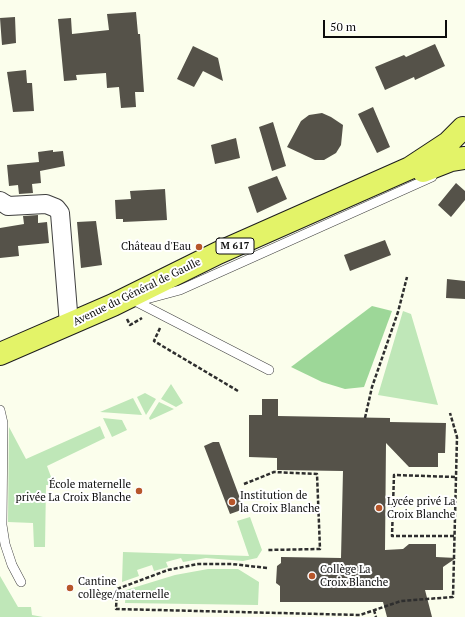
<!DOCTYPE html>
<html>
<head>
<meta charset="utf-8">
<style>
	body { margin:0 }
	#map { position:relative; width:465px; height:617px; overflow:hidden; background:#fbfeec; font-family:"PT Serif",serif }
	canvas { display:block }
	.scale { position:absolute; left:323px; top:20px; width:124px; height:18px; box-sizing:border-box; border:2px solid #0c0c0c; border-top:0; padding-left:5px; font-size:12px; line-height:14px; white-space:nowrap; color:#0c0c0c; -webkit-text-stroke:3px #fff; paint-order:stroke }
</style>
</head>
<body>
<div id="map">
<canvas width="465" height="617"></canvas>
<div class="scale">50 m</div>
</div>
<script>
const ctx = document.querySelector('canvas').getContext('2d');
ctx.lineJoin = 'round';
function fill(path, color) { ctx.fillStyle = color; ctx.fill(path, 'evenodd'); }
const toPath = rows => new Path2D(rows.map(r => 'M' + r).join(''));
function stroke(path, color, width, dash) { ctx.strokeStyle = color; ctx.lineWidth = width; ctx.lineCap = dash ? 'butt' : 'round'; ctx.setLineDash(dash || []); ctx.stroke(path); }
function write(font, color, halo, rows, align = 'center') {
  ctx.font = font + ' "PT Serif",serif'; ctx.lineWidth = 4; ctx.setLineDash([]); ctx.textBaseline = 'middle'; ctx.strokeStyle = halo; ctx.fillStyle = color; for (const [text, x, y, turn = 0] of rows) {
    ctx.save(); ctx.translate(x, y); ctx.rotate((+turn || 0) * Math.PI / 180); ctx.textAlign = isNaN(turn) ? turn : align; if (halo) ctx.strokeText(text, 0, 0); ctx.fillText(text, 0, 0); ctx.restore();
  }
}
fill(toPath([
	[403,311,411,314,438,405,378,395],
	[171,384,183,403,176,407,161,399],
	[145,393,156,399,146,415,137,397],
	[133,398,142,415,100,412],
	[159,402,174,409,150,420,149,418],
	[103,418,122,420,127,430,112,437],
	[100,426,105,438,47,466,54,485,46,485,45,547,34,547,33,523,8,522,9,427,26,459],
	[250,517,262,550,257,558,243,561,206,558,183,562,181,558,166,562,168,567,154,571,152,565,137,570,139,576,122,582,123,552,249,556,237,521],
	[208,569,238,569,259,582,258,605,125,603,126,590,175,575],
	[0,576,18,607,31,607,32,615,43,617,0,617]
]), '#bfe7b8');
fill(toPath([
	[372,306,392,311,364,387,345,389,322,382,291,367]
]), '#9dd798');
fill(toPath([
	[136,12,138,34,140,34,144,92,135,92,136,107,121,108,119,87,107,88,106,73,76,75,77,80,64,81,58,19,71,18,72,34,109,30,107,14],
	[15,17,16,43,2,45,0,18],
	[435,44,445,66,415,80,414,77,385,90,375,67,404,55,406,57],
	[193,46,218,58,223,81,203,71,194,87,177,79],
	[26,70,27,83,32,83,34,111,13,112,7,72],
	[373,107,390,147,377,153,358,114],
	[322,113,331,117,343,125,341,145,336,153,324,160,315,160,287,147,301,121,309,115],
	[273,122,286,166,272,171,259,127],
	[236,138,240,158,215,164,211,145],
	[53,150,53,152,63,151,65,166,40,171,41,183,32,184,33,193,19,194,18,185,9,186,7,165,39,162,38,152],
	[277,176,287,199,257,213,248,187],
	[456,183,465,191,465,200,451,217,438,205],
	[165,189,167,220,123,222,123,219,116,219,115,200,131,199,130,191],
	[38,215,38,223,47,222,49,243,18,246,19,256,0,258,0,228,24,224,23,216],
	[96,221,102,265,81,268,77,222],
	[385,240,391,255,350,271,344,255],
	[447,279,465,281,465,299,446,298],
	[262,399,278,399,278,416,390,418,390,422,446,423,445,453,438,453,438,467,409,467,386,443,385,550,403,549,409,544,436,544,436,557,456,558,443,567,443,590,425,590,432,617,387,617,383,602,280,602,280,586,276,583,277,566,281,563,281,557,341,558,343,471,277,470,277,458,249,457,249,415,262,415],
	[213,442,219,442,244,509,230,514,204,446]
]), '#555249');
const service = toPath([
	[139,301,180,290,432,177],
	[137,302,269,370],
	[0,410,3,423,2,525,5,544,12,565,21,582]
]);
const minor = toPath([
	[0,201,8,206,46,204,56,208,60,213,69,324]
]);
const primary = toPath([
	[423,171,451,160,465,158],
	[0,354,113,305,218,253,410,168,448,143,463,128]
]);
stroke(service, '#3f3f3f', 10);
stroke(minor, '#3f3f3f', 20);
stroke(primary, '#1d1d1d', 24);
stroke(toPath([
	[127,319,130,325,142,318],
	[160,328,154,341,238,391],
	[365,418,372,387,398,312,407,277],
	[244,484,274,472,317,474,320,549,267,550],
	[454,536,392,536,394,475,456,477],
	[267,568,232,564,198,564,168,570,117,589,116,609,360,615,401,601,453,597,457,437,450,413],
	[110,597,117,597],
	[374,610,376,617]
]), '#2e2e2e', 2.5, [4, 2]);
stroke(service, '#fff', 9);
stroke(minor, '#fff', 18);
stroke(primary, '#e3f368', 22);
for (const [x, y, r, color] of [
	[199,247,4,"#b7562a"],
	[139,491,4,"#b7562a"],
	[232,502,4,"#b7562a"],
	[379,508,4,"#b7562a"],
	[312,576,4,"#b7562a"],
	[70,588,4,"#b7562a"]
]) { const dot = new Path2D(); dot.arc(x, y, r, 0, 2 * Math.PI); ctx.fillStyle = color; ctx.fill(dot); stroke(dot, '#fff', 1.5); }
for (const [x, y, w] of [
	[235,246,38]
]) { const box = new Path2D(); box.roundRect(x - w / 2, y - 8, w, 16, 3); ctx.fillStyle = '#fff'; ctx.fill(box); stroke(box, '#0c0c0c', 1); }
write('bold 10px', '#0c0c0c', null, [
	["M 617",235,246]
]);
write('11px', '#0c0c0c', '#fff', [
	["Château d'Eau",191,247,"right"],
	["École maternelle",131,485,"right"],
	["privée La Croix Blanche",131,498,"right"],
	["Institution de",240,496],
	["la Croix Blanche",240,509],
	["Lycée privé La",387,502],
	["Croix Blanche",387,515],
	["Collège La",320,570],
	["Croix Blanche",320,583],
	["Cantine",78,582],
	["collège/maternelle",78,595]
], 'left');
write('11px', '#0c0c0c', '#fff', [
	["Avenue du Général de Gaulle",137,292,-26]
]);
</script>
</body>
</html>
